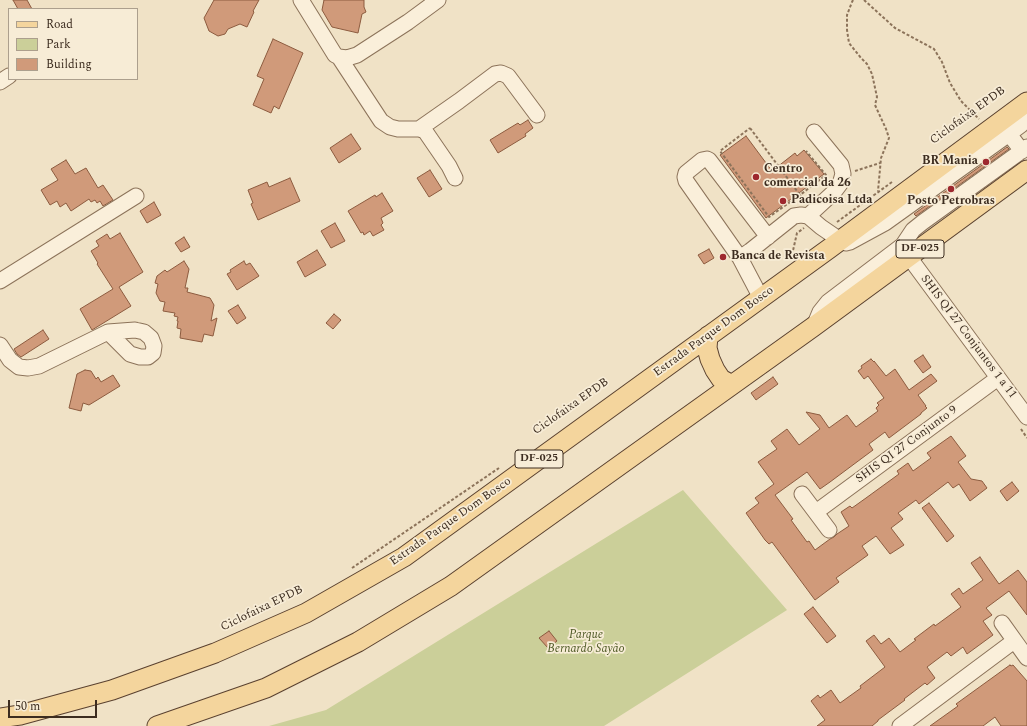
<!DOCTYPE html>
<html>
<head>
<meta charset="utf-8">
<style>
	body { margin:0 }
	#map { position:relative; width:1027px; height:726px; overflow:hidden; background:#f0e2c6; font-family:Spectral,serif }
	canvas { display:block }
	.legend { position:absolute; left:8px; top:8px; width:130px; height:72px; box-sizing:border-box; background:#f7ecd6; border:1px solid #ac9f8d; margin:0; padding:5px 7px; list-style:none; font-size:12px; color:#3c2c1f }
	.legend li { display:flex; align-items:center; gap:8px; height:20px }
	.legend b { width:20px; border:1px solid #ac9f8d }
	.scale { position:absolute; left:8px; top:700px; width:89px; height:18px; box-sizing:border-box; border:2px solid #3c2c1f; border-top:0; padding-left:5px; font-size:12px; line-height:14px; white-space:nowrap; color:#3c2c1f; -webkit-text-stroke:3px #f7ecd6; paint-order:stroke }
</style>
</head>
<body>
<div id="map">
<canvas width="1027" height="726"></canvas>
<ul class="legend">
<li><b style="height:5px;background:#f4d59d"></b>Road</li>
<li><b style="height:11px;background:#cbcf99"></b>Park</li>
<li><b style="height:11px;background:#d09a7a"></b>Building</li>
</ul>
<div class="scale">50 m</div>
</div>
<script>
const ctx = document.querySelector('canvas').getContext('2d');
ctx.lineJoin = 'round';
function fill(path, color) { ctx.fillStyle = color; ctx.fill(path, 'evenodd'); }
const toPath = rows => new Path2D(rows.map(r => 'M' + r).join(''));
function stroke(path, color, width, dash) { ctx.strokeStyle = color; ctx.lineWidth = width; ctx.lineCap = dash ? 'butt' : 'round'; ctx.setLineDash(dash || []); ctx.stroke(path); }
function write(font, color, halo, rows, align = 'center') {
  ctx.font = font + ' Spectral,serif'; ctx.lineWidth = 3.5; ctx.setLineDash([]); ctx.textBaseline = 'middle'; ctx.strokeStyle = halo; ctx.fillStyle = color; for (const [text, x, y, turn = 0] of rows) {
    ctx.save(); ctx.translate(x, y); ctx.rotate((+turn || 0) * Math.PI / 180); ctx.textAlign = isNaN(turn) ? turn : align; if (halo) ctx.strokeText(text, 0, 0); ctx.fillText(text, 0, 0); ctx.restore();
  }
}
fill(toPath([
	[683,490,787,610,604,726,269,726,326,710]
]), '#cbcf99');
const building = toPath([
	[13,0,27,0,32,9,18,9,13,0],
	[214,0,259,0,253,11,254,12,247,27,240,24,228,29,225,34,218,36,209,31,204,18,214,0],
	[324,0,364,0,364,7,366,12,362,14,358,33,332,27,322,10,324,0],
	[273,39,303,53,279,109,274,106,271,113,253,105,264,79,257,76,273,39],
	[528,120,533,128,525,134,526,136,498,153,490,140,518,123,520,125,528,120],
	[351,134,361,149,339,163,330,148,351,134],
	[746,136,772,171,795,153,797,156,804,150,824,174,766,218,720,155,746,136],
	[1007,147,1009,149,916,216,914,214,1007,147],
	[66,160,75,174,86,168,98,188,103,185,113,200,103,206,100,201,97,203,95,200,91,202,89,199,71,211,66,203,60,207,57,201,50,205,41,190,58,180,51,169,66,160],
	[430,170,442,189,429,197,417,178,430,170],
	[290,178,300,201,258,220,251,204,253,203,248,190,267,182,269,187,290,178],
	[382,193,393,211,381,218,383,223,381,225,384,230,373,236,370,231,364,235,363,232,361,233,348,211,375,195,376,197,382,193],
	[154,202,161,215,147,223,140,211,154,202],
	[335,223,345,241,331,248,321,231,335,223],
	[120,233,143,272,119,287,131,306,92,330,80,309,113,289,97,264,98,263,91,251,99,246,96,241,107,234,110,239,120,233],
	[184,237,190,247,181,252,175,243,184,237],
	[709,249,714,258,704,264,698,255,709,249],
	[317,250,326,265,305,277,297,262,317,250],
	[184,261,189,269,185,288,188,288,187,292,210,298,214,305,211,321,217,318,213,336,204,334,202,342,180,338,181,329,177,328,178,321,177,321,178,317,174,316,175,313,163,311,165,302,160,301,156,293,158,284,155,283,157,276,165,270,167,272,184,261],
	[244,261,246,265,250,263,259,276,237,290,227,274,231,272,230,270,244,261],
	[238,305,246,318,237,324,228,311,238,305],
	[334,314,341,320,333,329,326,323,334,314],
	[43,330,49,339,21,357,17,354,14,349,43,330],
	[923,355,931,367,923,373,914,361,923,355],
	[871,359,874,362,874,361,886,376,895,369,909,390,931,374,937,381,918,395,926,406,925,406,927,408,921,413,921,414,889,438,885,432,869,444,873,450,830,482,820,489,807,472,775,495,793,519,791,520,807,542,809,541,815,550,830,539,834,537,837,534,849,526,841,512,850,506,852,508,866,498,899,474,897,471,908,463,913,471,931,458,927,453,951,436,966,456,958,462,971,479,982,481,987,488,970,501,959,484,953,488,948,482,919,504,916,500,898,513,903,519,891,528,904,545,890,554,876,536,862,546,868,555,836,578,839,582,815,600,772,542,769,544,765,540,746,513,759,503,755,498,774,484,758,462,777,449,771,441,787,429,799,445,820,429,806,412,820,415,829,428,847,415,856,427,878,411,876,408,879,405,877,403,884,398,868,376,864,379,858,371,862,368,861,366,871,359],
	[85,370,91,371,96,379,98,377,101,382,113,375,120,386,89,405,83,403,81,411,69,408,77,374,85,370],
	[773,377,778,384,756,400,751,393,773,377],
	[1012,482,1019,491,1007,501,1000,491,1012,482],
	[929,503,954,536,947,542,922,508,929,503],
	[980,557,999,584,1018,570,1027,582,1027,615,1009,591,986,608,992,615,983,621,993,635,967,654,963,647,951,656,947,652,927,667,935,678,927,685,925,683,904,699,905,700,878,720,878,721,872,726,817,726,825,720,811,701,818,695,820,698,831,690,840,703,861,688,860,686,885,667,866,641,874,635,881,644,889,638,900,652,916,640,914,639,934,624,935,626,961,607,951,594,959,588,963,594,983,580,971,563,980,557],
	[813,607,836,636,827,643,804,614,813,607],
	[549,631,557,641,548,648,539,638,549,631],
	[1010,665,1011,666,1013,665,1027,681,1027,726,1001,726,995,717,983,726,930,726,958,706,956,704,1010,665]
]);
fill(building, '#d09a7a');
stroke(building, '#8c5b3f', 1);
const minor = toPath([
	[301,0,335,55,339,57,381,121,390,127,398,129,419,129,425,131,449,166,455,178],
	[339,57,347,58,357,55,408,22,438,0],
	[0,82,9,76],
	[419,129,459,101,495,74,501,73,508,76,537,115],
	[1009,134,1021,125,1027,117],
	[808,216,834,192,840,184,843,174,841,165,814,132],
	[846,243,850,242,885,223,1009,134,1022,151],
	[909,257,1027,417],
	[740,258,750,251,794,216,801,215,808,216,821,227,840,240],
	[0,281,136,196],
	[761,298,740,258,686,181,685,177,686,173,702,160,707,159,709,160,768,237],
	[815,324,820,312,828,302,903,245,913,230,923,222,1027,147],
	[135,330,144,332,151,338,154,346,153,353,148,357,140,357,130,354,108,332,135,330],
	[0,345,10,360,19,367,28,368,39,366,108,332],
	[802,494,829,530],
	[816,512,998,378],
	[1002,623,1027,658],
	[900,726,1014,641]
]);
const major = toPath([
	[708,336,707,348,710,359,715,370,721,379,732,385],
	[0,718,20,715,112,690,215,653,306,613,404,557,830,248,1027,102],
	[157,726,266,688,358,642,451,586,813,327,1027,170]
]);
stroke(minor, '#8c735a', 17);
stroke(major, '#5a412f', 21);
stroke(toPath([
	[853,0,852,2,847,15,847,30,849,43,861,58,867,64,872,74,877,97,875,105,886,129,889,138,881,158,878,191],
	[864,0,895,28,934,49,942,62,950,83,961,101,979,119],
	[750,128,800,195,769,217,720,151,750,128],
	[855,171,880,163],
	[805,201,800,195,826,175,806,151],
	[837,222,892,182],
	[792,255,797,233,804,228],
	[1021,429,1027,438],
	[352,568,499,468]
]), '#8c735a', 2, [3, 2]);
stroke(minor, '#faefda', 15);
stroke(major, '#f4d59d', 19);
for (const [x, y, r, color] of [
	[986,162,4,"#9e282e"],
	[756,177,4,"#9e282e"],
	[951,189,4,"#9e282e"],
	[783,201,4,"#9e282e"],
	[723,257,4,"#9e282e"]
]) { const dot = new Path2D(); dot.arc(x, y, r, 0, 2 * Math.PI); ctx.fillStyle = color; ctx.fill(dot); stroke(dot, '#f7ecd6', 1.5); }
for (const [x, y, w] of [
	[920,249,48],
	[539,459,48]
]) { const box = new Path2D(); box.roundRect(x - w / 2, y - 9, w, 18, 3); ctx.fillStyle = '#f7ecd6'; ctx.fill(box); stroke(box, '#3c2c1f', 1); }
write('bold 11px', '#3c2c1f', null, [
	["DF-025",920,249],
	["DF-025",539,459]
]);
write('12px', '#3c2c1f', '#f7ecd6', [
	["Ciclofaixa EPDB",968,116,-36],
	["Estrada Parque Dom Bosco",714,332,-36],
	["SHIS QI 27 Conjuntos 1 a 11",968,337,53],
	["Ciclofaixa EPDB",571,407,-35],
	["SHIS QI 27 Conjunto 9",907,445,-36],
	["Estrada Parque Dom Bosco",451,522,-35],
	["Ciclofaixa EPDB",262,609,-26]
]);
write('bold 12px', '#3c2c1f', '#f7ecd6', [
	["BR Mania",978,162,"right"],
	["Centro",764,170],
	["comercial da 26",764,184],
	["Padicoisa Ltda",791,201],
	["Posto Petrobras",951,202,"center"],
	["Banca de Revista",731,257]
], 'left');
write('italic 12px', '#4e5925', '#f7ecd6', [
	["Parque",586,636],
	["Bernardo Sayão",586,650]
]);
</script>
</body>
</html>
